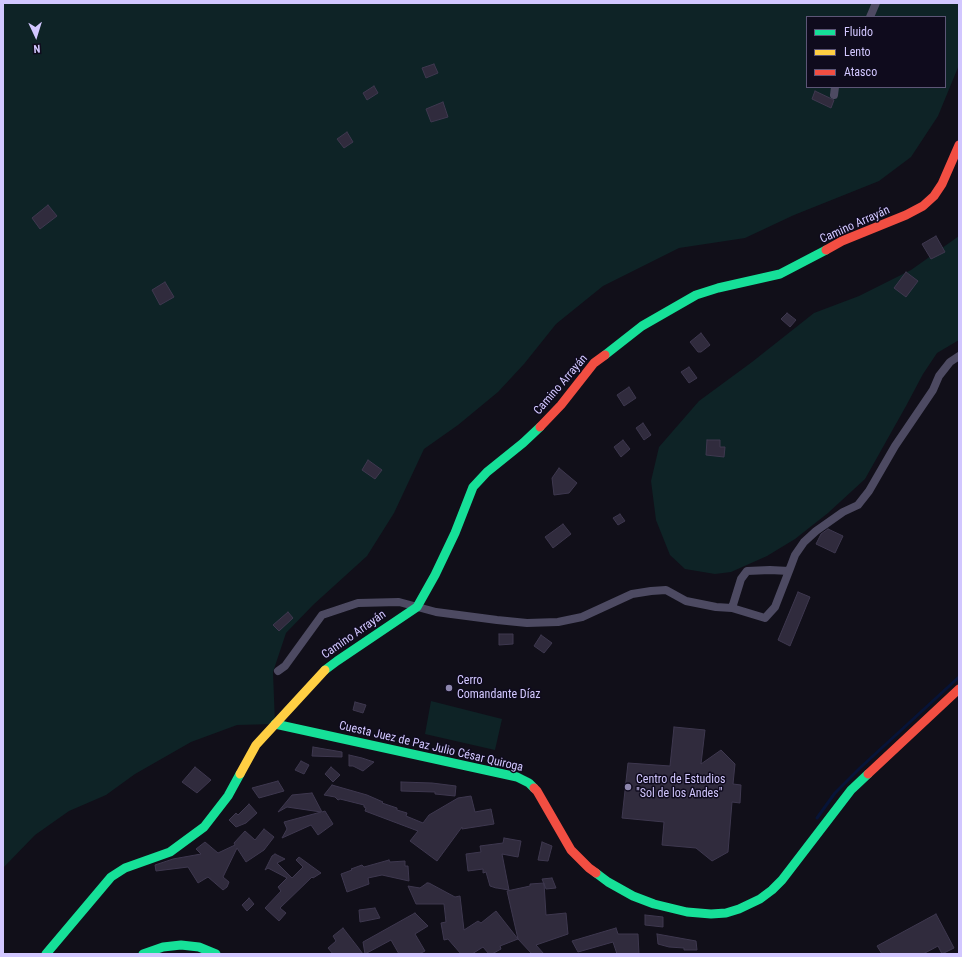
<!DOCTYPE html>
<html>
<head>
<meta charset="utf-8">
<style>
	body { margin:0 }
	#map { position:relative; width:962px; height:957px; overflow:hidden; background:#110f19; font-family:"Roboto Condensed",sans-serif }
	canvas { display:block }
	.frame { position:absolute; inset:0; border:4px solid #d2c7ff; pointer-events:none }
	.legend { position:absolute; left:806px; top:16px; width:140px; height:72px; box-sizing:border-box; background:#0f0b1d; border:1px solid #5d5677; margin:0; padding:5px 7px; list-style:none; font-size:12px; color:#d2c7ff }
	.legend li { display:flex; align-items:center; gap:8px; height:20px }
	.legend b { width:20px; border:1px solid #5d5677 }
	.north { position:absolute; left:16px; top:16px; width:40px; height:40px; -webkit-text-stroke:3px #0f0b1d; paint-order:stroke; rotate:176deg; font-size:11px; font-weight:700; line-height:16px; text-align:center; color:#d2c7ff }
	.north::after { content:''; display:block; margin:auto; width:14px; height:18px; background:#d2c7ff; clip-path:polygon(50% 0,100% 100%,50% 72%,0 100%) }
</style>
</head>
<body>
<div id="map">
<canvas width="962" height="957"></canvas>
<div class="frame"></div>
<ul class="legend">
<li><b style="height:5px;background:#16e098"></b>Fluido</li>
<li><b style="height:5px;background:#ffcf43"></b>Lento</li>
<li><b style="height:5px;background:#f24e42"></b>Atasco</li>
</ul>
<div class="north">N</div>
</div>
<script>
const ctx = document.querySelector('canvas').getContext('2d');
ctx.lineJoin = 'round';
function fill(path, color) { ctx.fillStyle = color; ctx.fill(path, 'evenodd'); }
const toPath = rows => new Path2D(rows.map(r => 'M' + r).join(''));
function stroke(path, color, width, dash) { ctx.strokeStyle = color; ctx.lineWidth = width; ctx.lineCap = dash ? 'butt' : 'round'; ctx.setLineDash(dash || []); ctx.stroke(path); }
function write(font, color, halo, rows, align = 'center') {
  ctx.font = font + ' "Roboto Condensed",sans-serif'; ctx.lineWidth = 3; ctx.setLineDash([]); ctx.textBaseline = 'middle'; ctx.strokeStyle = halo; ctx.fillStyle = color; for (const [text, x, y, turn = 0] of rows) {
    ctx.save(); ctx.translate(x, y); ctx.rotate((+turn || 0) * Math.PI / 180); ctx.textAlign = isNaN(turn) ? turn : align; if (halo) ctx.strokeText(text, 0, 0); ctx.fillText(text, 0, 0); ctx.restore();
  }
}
fill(toPath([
	[3,3,959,3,959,65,938,116,911,157,879,181,794,215,745,238,679,248,603,286,556,324,524,364,498,392,458,425,424,449,394,513,367,556,313,605,286,633,273,672,275,724,237,725,191,742,135,774,106,795,69,811,35,835,3,868],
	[807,17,945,17,945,87,807,87],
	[959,236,959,340,937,353,923,374,906,406,865,479,828,513,795,539,767,556,731,572,715,574,685,569,670,555,656,520,651,481,659,447,699,401,752,362,814,313,859,296,911,270],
	[431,701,502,719,495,750,425,734]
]), '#0e2326');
stroke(toPath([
	[817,818,835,793,860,768,959,677]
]), '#071438', 3);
const building = toPath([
	[434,64,438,73,426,78,422,68,434,64],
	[374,86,378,93,367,100,363,93,374,86],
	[815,91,834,100,831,108,812,99,815,91],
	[443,102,448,117,431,122,426,109,443,102],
	[347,132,353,142,344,148,337,139,347,132],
	[48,205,57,216,40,229,32,218,48,205],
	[936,236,945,252,931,259,922,244,936,236],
	[906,272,918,281,906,297,894,288,906,272],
	[165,282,174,297,160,305,152,290,165,282],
	[787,313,796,320,790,327,781,319,787,313],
	[701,333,710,345,701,352,698,352,690,342,701,333],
	[689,367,697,378,689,383,681,372,689,367],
	[629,387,636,398,624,406,617,395,629,387],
	[643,423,651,435,644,440,636,428,643,423],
	[623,440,630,449,621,457,614,447,623,440],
	[707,440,720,440,720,447,725,447,724,457,706,455,707,440],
	[368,460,382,470,375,479,362,470,368,460],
	[559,468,577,483,569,493,554,495,552,478,559,468],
	[620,514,625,521,618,525,613,518,620,514],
	[563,524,571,534,553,548,545,537,563,524],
	[828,529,843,536,835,553,816,544,821,534,828,529],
	[798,592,810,597,790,646,778,640,798,592],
	[288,612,293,618,279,631,273,625,288,612],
	[499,634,513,634,513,644,499,645,499,634],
	[541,635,552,643,544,653,534,646,541,635],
	[355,702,366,705,363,713,353,710,355,702],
	[674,727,705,730,701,764,721,750,735,764,733,784,741,785,740,803,732,802,728,852,712,861,696,848,662,845,664,822,622,818,628,763,670,766,674,727],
	[313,747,342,752,342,757,312,756,313,747],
	[349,755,362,758,374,762,363,771,353,766,349,766,349,755],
	[301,761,309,765,304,774,295,770,301,761],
	[195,767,211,780,197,793,182,782,195,767],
	[331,767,340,775,333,782,325,774,331,767],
	[278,781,284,791,259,798,252,788,278,781],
	[401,782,432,783,456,786,455,796,435,794,435,792,401,791,401,782],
	[332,785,367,795,383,802,382,803,397,808,397,810,407,813,406,816,423,823,429,815,458,798,471,796,475,812,491,809,494,824,462,829,462,827,437,861,410,841,418,831,365,811,366,808,364,807,364,805,340,799,338,800,335,797,324,795,332,785],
	[312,793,322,812,325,811,333,824,318,835,311,825,282,838,287,829,284,822,321,812,287,807,278,812,292,795,312,793],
	[249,804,257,813,246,823,236,827,229,820,236,813,238,815,249,804],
	[264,829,274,837,264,850,246,862,237,848,223,877,229,882,227,887,223,890,208,877,198,883,188,867,156,871,155,865,173,859,201,854,196,849,205,842,218,853,235,845,234,843,245,831,255,840,264,829],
	[504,838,521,841,518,857,502,854,509,890,497,888,496,888,490,886,486,872,483,873,483,869,468,871,466,854,481,852,480,846,503,843,504,838],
	[542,842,552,846,548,861,538,860,542,842],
	[275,854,285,859,277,863,292,878,303,867,296,860,299,857,321,873,313,878,312,877,280,908,286,913,279,921,265,908,281,891,278,887,287,878,268,868,265,870,272,856,275,854],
	[389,860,390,862,405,861,405,866,408,866,409,881,382,875,368,878,369,884,347,892,341,874,352,870,351,869,362,865,364,867,389,860],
	[552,878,556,888,546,889,542,879,552,878],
	[427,883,429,883,455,897,460,896,464,930,478,921,481,923,496,911,518,939,507,891,530,886,530,884,544,883,546,915,566,913,568,934,536,945,544,954,532,954,518,939,500,946,501,949,492,954,489,954,483,947,472,954,461,954,448,939,444,940,441,923,446,922,444,904,416,904,408,886,420,888,427,883],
	[249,898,254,904,247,911,242,905,249,898],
	[375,908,380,918,360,922,359,910,375,908],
	[415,913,428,926,415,934,425,951,419,954,399,954,391,940,365,954,363,942,415,913],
	[936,914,954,948,942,954,938,946,923,954,882,954,877,946,936,914],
	[645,915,663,917,663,927,645,925,645,915],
	[343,928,357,946,363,954,333,954,328,948,336,941,333,936,343,928],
	[616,928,618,934,638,934,639,954,617,954,613,942,578,952,572,941,616,928],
	[657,934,696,941,697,950,684,950,684,948,669,947,658,944,657,934]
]);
fill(building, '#302b3d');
stroke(building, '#3e384f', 1);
stroke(toPath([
	[870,17,876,3],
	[834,95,835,87],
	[789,571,795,555,804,542,816,531,843,512,858,505,869,491,895,446,933,390,939,376,950,362,959,356],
	[278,671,285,666,322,615,358,603,399,602,436,612,497,620,527,623,558,622,582,617,632,594,651,591,666,590,686,601,716,607,732,608,765,618,775,607,789,571,770,570,747,571,741,579,732,608]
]), '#4d4a62', 8);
stroke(toPath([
	[605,355,642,326,696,295,718,288,780,274,826,250],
	[325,670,337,661,417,607,435,575,455,533,473,487,487,472,523,443,540,427],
	[275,724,517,777,529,783,534,788],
	[596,873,608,882,633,896,654,904,687,912,711,914,726,913,739,909,760,899,772,890,782,880,851,790,868,774],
	[46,954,111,877,125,868,170,852,204,827,228,796,240,774],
	[143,954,163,947,181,945,199,947,216,954]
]), '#16e098', 9);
stroke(toPath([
	[240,774,256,745,325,670]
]), '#ffcf43', 9);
stroke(toPath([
	[826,250,842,241,906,215,923,206,934,196,942,184,959,145],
	[540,427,561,405,594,363,605,355],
	[868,774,959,689],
	[534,788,537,791,571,850,589,868,596,873]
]), '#f24e42', 9);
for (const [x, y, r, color] of [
	[449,688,4,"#8e87ae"],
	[628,787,4,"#8e87ae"]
]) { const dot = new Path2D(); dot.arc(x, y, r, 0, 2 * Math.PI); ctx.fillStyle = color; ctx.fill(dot); stroke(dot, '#0f0b1d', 1.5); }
write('12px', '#d2c7ff', '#0f0b1d', [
	["Camino Arrayán",855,225,-24],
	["Camino Arrayán",561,385,-49],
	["Camino Arrayán",354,635,-35],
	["Cuesta Juez de Paz Julio César Quiroga",431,747,13]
]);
write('12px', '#d2c7ff', '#0f0b1d', [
	["Cerro",457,681],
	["Comandante Díaz",457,695],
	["Centro de Estudios",636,780],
	["\"Sol de los Andes\"",636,794]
], 'left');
</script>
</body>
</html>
